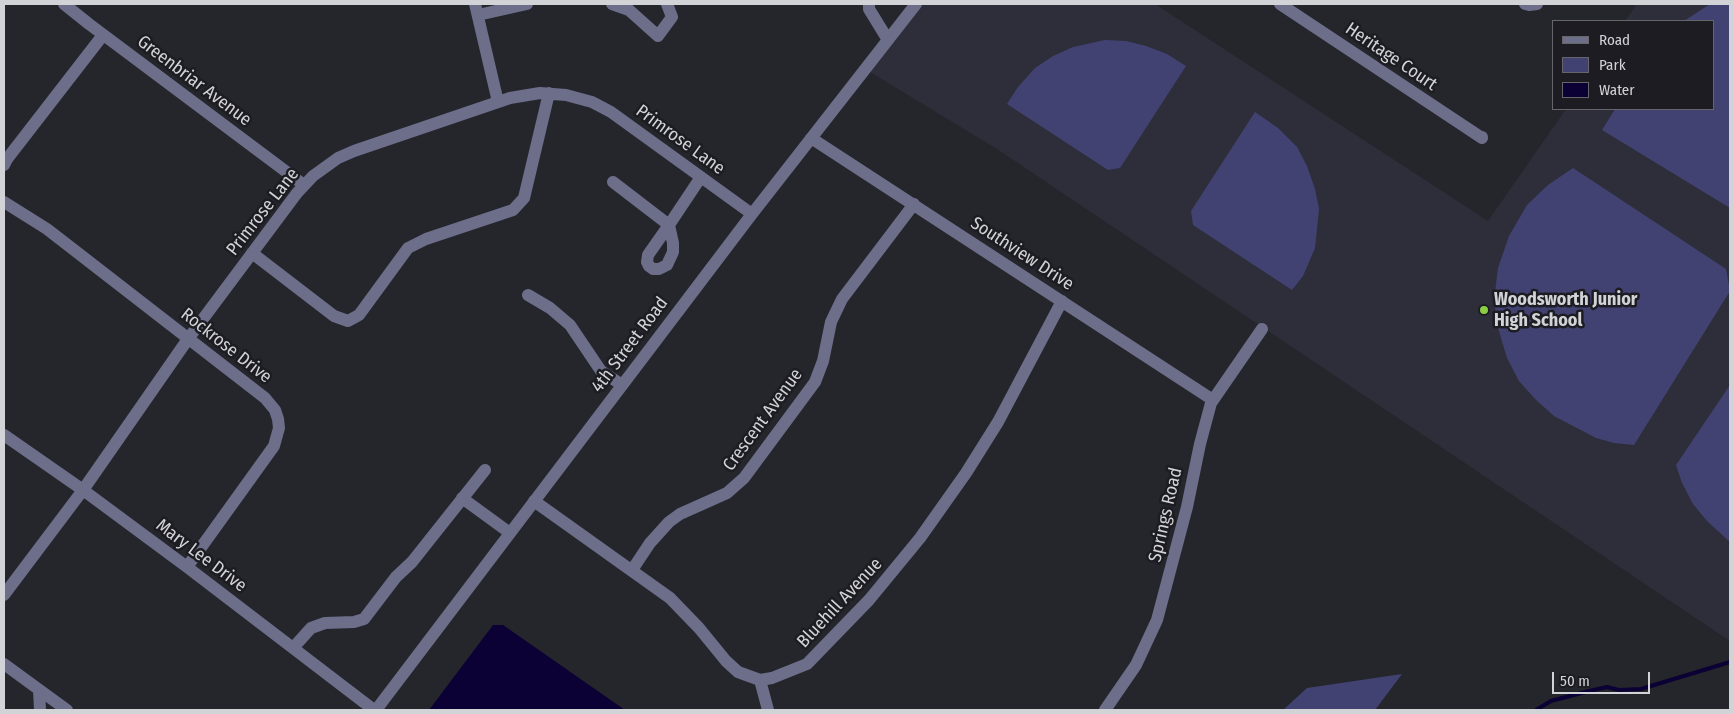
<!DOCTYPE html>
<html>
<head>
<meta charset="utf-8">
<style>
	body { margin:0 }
	#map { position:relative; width:1734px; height:714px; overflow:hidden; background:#25262c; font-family:"Fira Sans Condensed",sans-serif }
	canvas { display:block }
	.frame { position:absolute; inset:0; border:5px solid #d2d3d6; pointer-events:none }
	.legend { position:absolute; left:1552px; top:20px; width:162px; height:90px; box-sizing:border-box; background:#1c1c22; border:1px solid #65656a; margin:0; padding:6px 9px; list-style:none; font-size:15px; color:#d2d3d6 }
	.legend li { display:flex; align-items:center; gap:10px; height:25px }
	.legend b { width:25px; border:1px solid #65656a }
	.scale { position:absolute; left:1552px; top:672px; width:98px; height:22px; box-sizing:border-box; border:2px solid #d2d3d6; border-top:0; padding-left:6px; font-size:15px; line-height:18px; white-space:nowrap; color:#d2d3d6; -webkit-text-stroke:4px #1c1c22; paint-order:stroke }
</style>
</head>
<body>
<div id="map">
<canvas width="1734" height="714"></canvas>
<div class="frame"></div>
<ul class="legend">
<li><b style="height:6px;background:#6c6e8a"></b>Road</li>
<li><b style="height:14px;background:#424272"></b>Park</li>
<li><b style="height:14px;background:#0c0134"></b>Water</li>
</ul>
<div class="scale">50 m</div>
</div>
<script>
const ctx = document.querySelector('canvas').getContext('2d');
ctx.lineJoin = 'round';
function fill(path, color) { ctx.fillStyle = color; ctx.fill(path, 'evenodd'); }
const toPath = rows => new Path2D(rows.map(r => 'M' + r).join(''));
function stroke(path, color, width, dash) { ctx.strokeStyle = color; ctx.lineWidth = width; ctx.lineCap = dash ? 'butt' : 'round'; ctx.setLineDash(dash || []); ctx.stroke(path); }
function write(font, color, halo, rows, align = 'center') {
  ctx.font = font + ' "Fira Sans Condensed",sans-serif'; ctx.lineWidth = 5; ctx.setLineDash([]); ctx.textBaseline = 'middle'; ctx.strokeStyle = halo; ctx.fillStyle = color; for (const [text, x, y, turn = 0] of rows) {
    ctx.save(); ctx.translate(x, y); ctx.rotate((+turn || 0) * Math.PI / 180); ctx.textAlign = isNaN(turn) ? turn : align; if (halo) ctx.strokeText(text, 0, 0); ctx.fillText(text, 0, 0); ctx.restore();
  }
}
fill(toPath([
	[918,4,1155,4,1488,221,1566,109,1713,109,1713,21,1625,21,1637,4,1730,4,1730,641,997,149,865,69]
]), '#2d2e39');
fill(toPath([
	[1710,4,1730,4,1730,208,1602,130,1615,109,1713,109,1713,21,1684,21],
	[1105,40,1126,41,1146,46,1167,54,1186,66,1120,168,1108,170,1007,104,1018,87,1035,68,1053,56,1073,47],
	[1255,112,1278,128,1297,147,1307,166,1315,189,1319,209,1315,248,1303,276,1292,290,1193,225,1191,211],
	[1573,168,1726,269,1730,291,1634,445,1614,443,1596,438,1554,416,1536,400,1519,381,1507,358,1498,328,1494,301,1498,268,1509,236,1527,205,1548,185],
	[1730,385,1730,542,1707,521,1693,504,1682,483,1676,465],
	[1402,674,1375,710,1283,710,1307,688]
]), '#424272');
fill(toPath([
	[493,625,503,625,625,710,429,710]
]), '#0c0134');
stroke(toPath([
	[1536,710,1551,701,1589,691,1607,687,1619,690,1641,689,1730,662]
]), '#0c0134', 4);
stroke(toPath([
	[64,4,89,24,304,185],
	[475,4,498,102],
	[612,4,629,10,658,36,672,17,667,4],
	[869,4,869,9,888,40],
	[1280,4,1482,138,1482,137],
	[1525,4,1529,5,1537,4],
	[478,15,527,4],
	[811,138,1213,400],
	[4,165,7,159,103,35],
	[613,182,669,225,673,243,673,252,667,265,659,269,653,269,649,266,647,262,648,255,669,225,701,177],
	[4,202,47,229,265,398,275,410,278,419,279,428,274,446,187,567],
	[252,253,334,316,348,321,359,315,408,248,426,239,513,210,524,198,549,93],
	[528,295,550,308,570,325,601,371,622,385],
	[4,435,83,490,187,567,374,710],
	[462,498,510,533],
	[534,501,670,598,699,628,726,661,738,672,760,680,772,678,807,664,869,600,920,538,966,473,998,422,1062,301],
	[632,570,650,543,669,522,680,514,727,493,744,478,815,382,823,361,831,322,842,299,914,204],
	[4,595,83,490,188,339,297,193,313,176,338,158,354,151,510,98,540,93,566,95,592,102,611,112,752,214],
	[293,648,311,628,325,623,354,622,364,619,396,577,412,562,485,470],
	[4,664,67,710],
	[760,680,768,710],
	[39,690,40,710],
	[376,710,752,214,916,4],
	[1105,710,1136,665,1157,620,1187,507,1200,444,1211,403,1262,329]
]), '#6c6e8a', 12);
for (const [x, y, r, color] of [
	[1484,310,5,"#8bce46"]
]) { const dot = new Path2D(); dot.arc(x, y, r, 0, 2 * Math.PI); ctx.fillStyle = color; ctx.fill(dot); stroke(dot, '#1c1c22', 2); }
write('18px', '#d2d3d6', '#1c1c22', [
	["Heritage Court",1391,57,34],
	["Greenbriar Avenue",194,81,37],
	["Primrose Lane",680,140,36],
	["Primrose Lane",263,212,-52],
	["Southview Drive",1022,254,33],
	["4th Street Road",630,345,-53],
	["Rockrose Drive",226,346,38],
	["Crescent Avenue",763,420,-54],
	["Springs Road",1166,515,-77],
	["Mary Lee Drive",201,556,37],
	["Bluehill Avenue",840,603,-47]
]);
write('bold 18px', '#d2d3d6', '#1c1c22', [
	["Woodsworth Junior",1494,300],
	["High School",1494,321]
], 'left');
</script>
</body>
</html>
